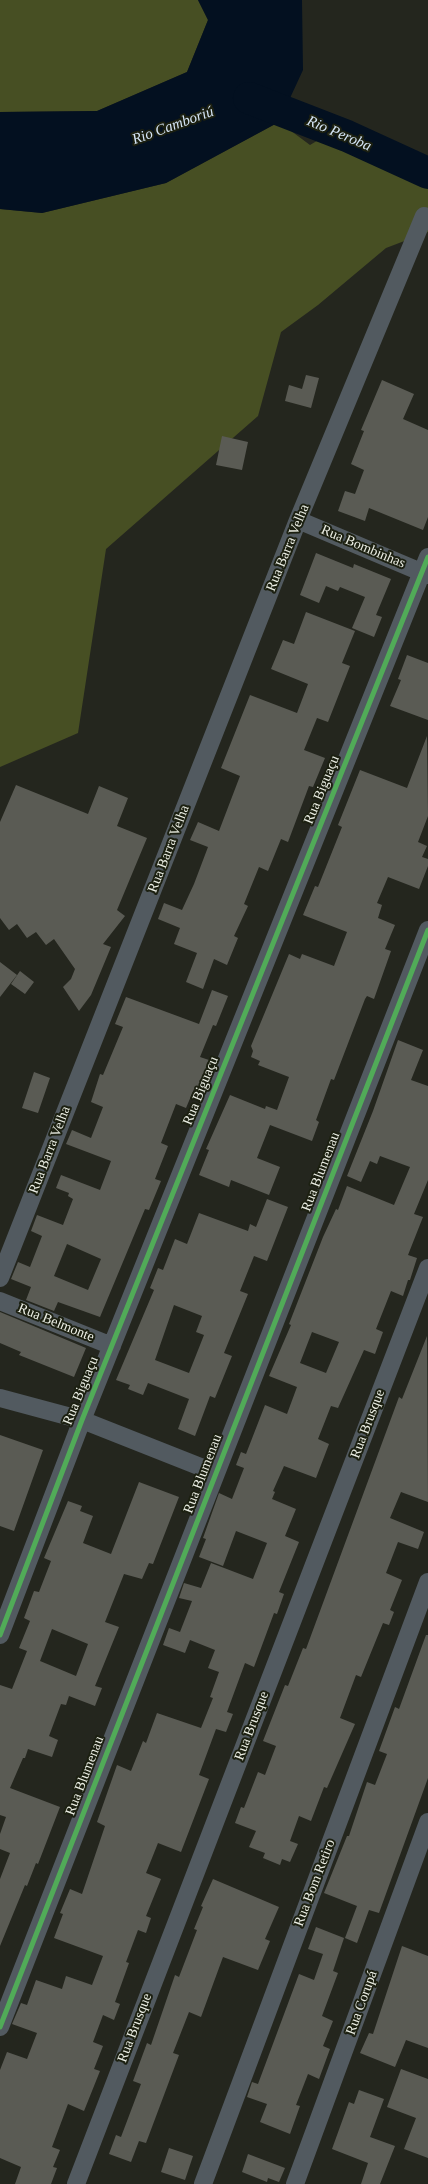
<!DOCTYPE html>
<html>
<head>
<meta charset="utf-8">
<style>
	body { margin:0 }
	canvas { display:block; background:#24261e }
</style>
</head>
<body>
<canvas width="428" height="2184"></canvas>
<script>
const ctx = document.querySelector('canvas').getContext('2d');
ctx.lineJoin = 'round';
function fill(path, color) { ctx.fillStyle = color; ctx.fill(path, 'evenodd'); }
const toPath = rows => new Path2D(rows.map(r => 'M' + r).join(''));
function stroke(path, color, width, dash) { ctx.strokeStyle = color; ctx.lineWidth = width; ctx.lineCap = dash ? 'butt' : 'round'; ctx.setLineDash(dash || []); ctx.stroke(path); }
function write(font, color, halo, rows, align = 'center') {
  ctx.font = font + ' Georgia,serif'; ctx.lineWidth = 4; ctx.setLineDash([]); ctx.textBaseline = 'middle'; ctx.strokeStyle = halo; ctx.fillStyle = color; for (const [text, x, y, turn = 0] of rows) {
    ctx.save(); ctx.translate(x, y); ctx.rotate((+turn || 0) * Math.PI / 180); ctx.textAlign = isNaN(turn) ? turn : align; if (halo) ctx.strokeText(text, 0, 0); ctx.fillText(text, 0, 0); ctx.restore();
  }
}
fill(toPath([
	[0,0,198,0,208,20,187,72,97,111,0,112],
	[279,122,310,145,332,132,428,183,428,232,386,248,318,305,281,332,258,416,106,549,78,733,0,767,0,209,42,213,166,183]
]), '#474f23');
fill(toPath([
	[198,0,302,0,303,70,279,122,166,183,42,213,0,209,0,112,97,111,187,72,208,20]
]), '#031020');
stroke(toPath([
	[249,98,347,136,428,173]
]), '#031020', 32);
fill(toPath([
	[306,375,319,378,311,408,285,401,289,385,302,389],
	[382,380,414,394,403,419,428,430,428,517,423,530,369,508,365,521,338,511,345,491,355,494,364,470,351,464,364,431,361,430],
	[222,436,248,442,242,470,216,465],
	[316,553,353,568,354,564,391,579,376,615,382,617,374,637,352,628,365,597,340,587,338,591,326,586,319,603,300,595],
	[306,612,355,631,342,663,350,666,328,722,317,718,304,750,325,758,313,787,309,786,288,842,281,839,268,871,259,867,244,904,248,906,234,936,238,938,227,965,214,959,203,989,186,982,197,953,174,944,180,928,158,919,164,903,182,910,194,884,208,847,190,840,198,822,219,831,240,776,221,768,250,695,297,713,308,684,271,669,283,640,294,644],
	[407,655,428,663,428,720,390,706,401,680,398,679],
	[427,736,428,816,418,842,427,846,422,857,428,859,428,866,419,889,388,877,377,903,382,905,378,918,395,925,385,949,391,951,374,999,367,996,365,999,334,1080,331,1079,316,1120,319,1122,312,1141,270,1125,257,1158,280,1167,269,1195,231,1180,229,1187,199,1175,209,1150,206,1149,230,1095,265,1109,266,1106,277,1110,289,1077,258,1065,260,1061,251,1057,253,1051,251,1046,289,954,300,959,302,954,334,966,347,932,303,915,315,886,318,887,342,827,338,825,360,770,407,788],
	[16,785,88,814,99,786,128,798,117,826,147,838,117,910,125,916,103,944,111,947,91,995,79,1011,63,987,71,979,75,969,54,939,46,945,36,932,27,938,17,924,9,930,0,918,0,822],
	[0,962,17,975,0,997],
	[20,971,34,982,25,994,11,984],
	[212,990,228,996,216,1026,213,1025,200,1057,209,1060,197,1090,194,1089,186,1108,176,1104,161,1143,168,1146,155,1179,161,1181,149,1210,145,1209,100,1317,58,1302,54,1311,26,1300,31,1287,11,1279,18,1262,30,1267,42,1236,31,1231,37,1215,63,1225,73,1199,68,1196,69,1193,56,1188,61,1175,100,1190,111,1161,66,1144,72,1130,91,1138,103,1107,91,1102,100,1074,103,1075,123,1027,115,1024,126,997,199,1024],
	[67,1244,101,1259,88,1290,54,1276],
	[398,1040,423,1050,411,1080,428,1086,428,1180,414,1214,423,1217,408,1255,417,1258,410,1280,408,1280,403,1296,391,1291,376,1329,383,1332,375,1354,364,1350,338,1408,331,1406,318,1439,329,1444,316,1478,284,1466,273,1491,275,1492,272,1499,296,1509,285,1536,299,1542,279,1592,284,1594,277,1614,274,1613,254,1667,245,1663,227,1712,233,1714,226,1732,216,1729,199,1775,209,1779,181,1852,158,1843,146,1873,161,1879,146,1916,151,1918,146,1933,138,1930,126,1962,129,1963,115,2002,120,2004,114,2020,103,2015,93,2042,103,2046,94,2069,100,2071,84,2111,68,2104,52,2147,60,2150,53,2167,57,2168,51,2184,15,2184,21,2167,0,2158,0,2070,7,2052,27,2059,37,2033,12,2024,21,2003,27,2005,36,1980,62,1989,66,1976,92,1985,103,1956,54,1938,63,1914,60,1913,70,1889,82,1894,105,1826,97,1822,117,1765,131,1771,143,1741,146,1743,157,1713,201,1728,213,1698,210,1697,219,1672,208,1668,215,1650,190,1640,185,1653,163,1645,169,1628,180,1632,192,1601,179,1598,184,1583,201,1588,211,1563,253,1579,267,1543,236,1531,223,1566,199,1557,206,1539,203,1538,219,1493,232,1499,244,1468,236,1465,241,1452,246,1454,265,1405,287,1414,297,1387,269,1376,291,1325,289,1324,323,1237,336,1209,338,1210,347,1186,394,1205,410,1167,380,1156,377,1164,370,1161,361,1182,347,1176,373,1111],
	[312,1332,339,1342,326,1373,300,1363],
	[34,1072,50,1078,38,1113,22,1108],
	[267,1199,288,1207,267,1261,254,1256,240,1291,248,1294,224,1353,232,1356,215,1398,210,1396,195,1436,178,1429,189,1399,148,1383,143,1395,128,1389,130,1385,116,1380,154,1290,150,1288,158,1268,163,1270,175,1239,187,1244,199,1213,248,1231,250,1224,256,1227],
	[174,1305,202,1316,196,1332,204,1335,189,1373,155,1360],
	[0,1312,86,1348,74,1377,19,1355,21,1352,0,1343],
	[427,1336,428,1502,401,1492,390,1518,424,1532,418,1549,398,1542,386,1573,402,1580,390,1610,394,1612,389,1625,383,1623,361,1677,356,1675,340,1718,355,1724,327,1788,324,1787,311,1821,299,1816,290,1841,298,1844,290,1862,282,1859,280,1865,263,1858,265,1853,249,1847,256,1831,235,1823,241,1807,244,1808,258,1772,265,1775,276,1746,263,1741,285,1685,288,1686,303,1648,306,1649,399,1397,402,1399],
	[0,1435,43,1450,14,1531,0,1526],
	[139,1482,179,1497,153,1564,149,1563,142,1579,124,1574,105,1622,119,1627,95,1686,102,1688,95,1706,69,1696,66,1705,61,1704,49,1736,58,1740,52,1757,28,1749,25,1758,23,1758,10,1788,60,1807,38,1864,36,1863,27,1886,25,1885,0,1946,0,1879,10,1853,0,1849,0,1834,6,1817,0,1815,0,1685,12,1689,27,1651,19,1648,30,1621,24,1618,34,1591,39,1592,51,1561,44,1558,68,1501,82,1506,80,1511,93,1516,83,1543,111,1554],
	[52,1629,88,1644,76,1676,40,1661],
	[426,1635,428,1635,428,1778,379,1913,369,1910,357,1943,345,1938,357,1906,324,1893,347,1836,349,1836,367,1782,375,1785,387,1754,379,1751,395,1707,399,1709],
	[213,1879,279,1907,265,1939,270,1941,258,1970,223,1957,201,2017,189,2012,173,2053,179,2055,146,2143,139,2141,131,2162,109,2154,116,2135,121,2137,141,2084,133,2081,147,2043,151,2045,175,1975,179,1977,197,1930,194,1929,203,1907,201,1906],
	[316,1927,344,1938,333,1971,338,1973,322,2016,333,2021,323,2046,330,2049,319,2079,308,2074,296,2105,300,2106,290,2134,260,2122,267,2104,247,2097,252,2082,258,2084,299,1974,314,1980,323,1954,308,1949],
	[402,1946,428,1956,428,2048,406,2040,395,2067,360,2053,369,2033,373,2034],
	[401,2069,428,2079,428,2158,404,2149,416,2118,387,2107],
	[359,2090,384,2099,370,2137,395,2146,380,2184,361,2184,368,2163,332,2149,349,2102,354,2104],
	[169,2148,193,2156,185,2180,161,2172],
	[248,2154,285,2168,279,2182,268,2178,267,2182,242,2172]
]), '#5a5b54');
stroke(toPath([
	[298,520,428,575],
	[0,1278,298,520,424,216,428,217],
	[0,1301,112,1346],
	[0,1398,82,1420,216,1473],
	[0,1635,82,1420,428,557],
	[0,2027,428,930],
	[76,2184,428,1268],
	[203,2184,428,1582],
	[295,2184,428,1822]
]), '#525a60', 18);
stroke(toPath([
	[0,1635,82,1420,428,557],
	[0,2027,428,930]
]), '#51ab58', 5);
write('14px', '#ecefe5', '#1c2011', [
	["Rua Bombinhas",363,547,23],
	["Rua Barra Velha",288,548,-68],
	["Rua Biguaçu",322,790,-68],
	["Rua Barra Velha",169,849,-69],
	["Rua Biguaçu",201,1091,-68],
	["Rua Barra Velha",50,1150,-69],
	["Rua Blumenau",321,1172,-69],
	["Rua Belmonte",56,1323,22],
	["Rua Biguaçu",81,1391,-68],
	["Rua Brusque",368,1424,-69],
	["Rua Blumenau",203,1474,-69],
	["Rua Brusque",252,1726,-69],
	["Rua Blumenau",85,1776,-69],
	["Rua Bom Retiro",315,1883,-69],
	["Rua Corupá",362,2003,-70],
	["Rua Brusque",135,2028,-69]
]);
write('italic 15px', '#d6e6f7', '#1c2011', [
	["Rio Camboriú",173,126,-20],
	["Rio Peroba",339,134,23]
]);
</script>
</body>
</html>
